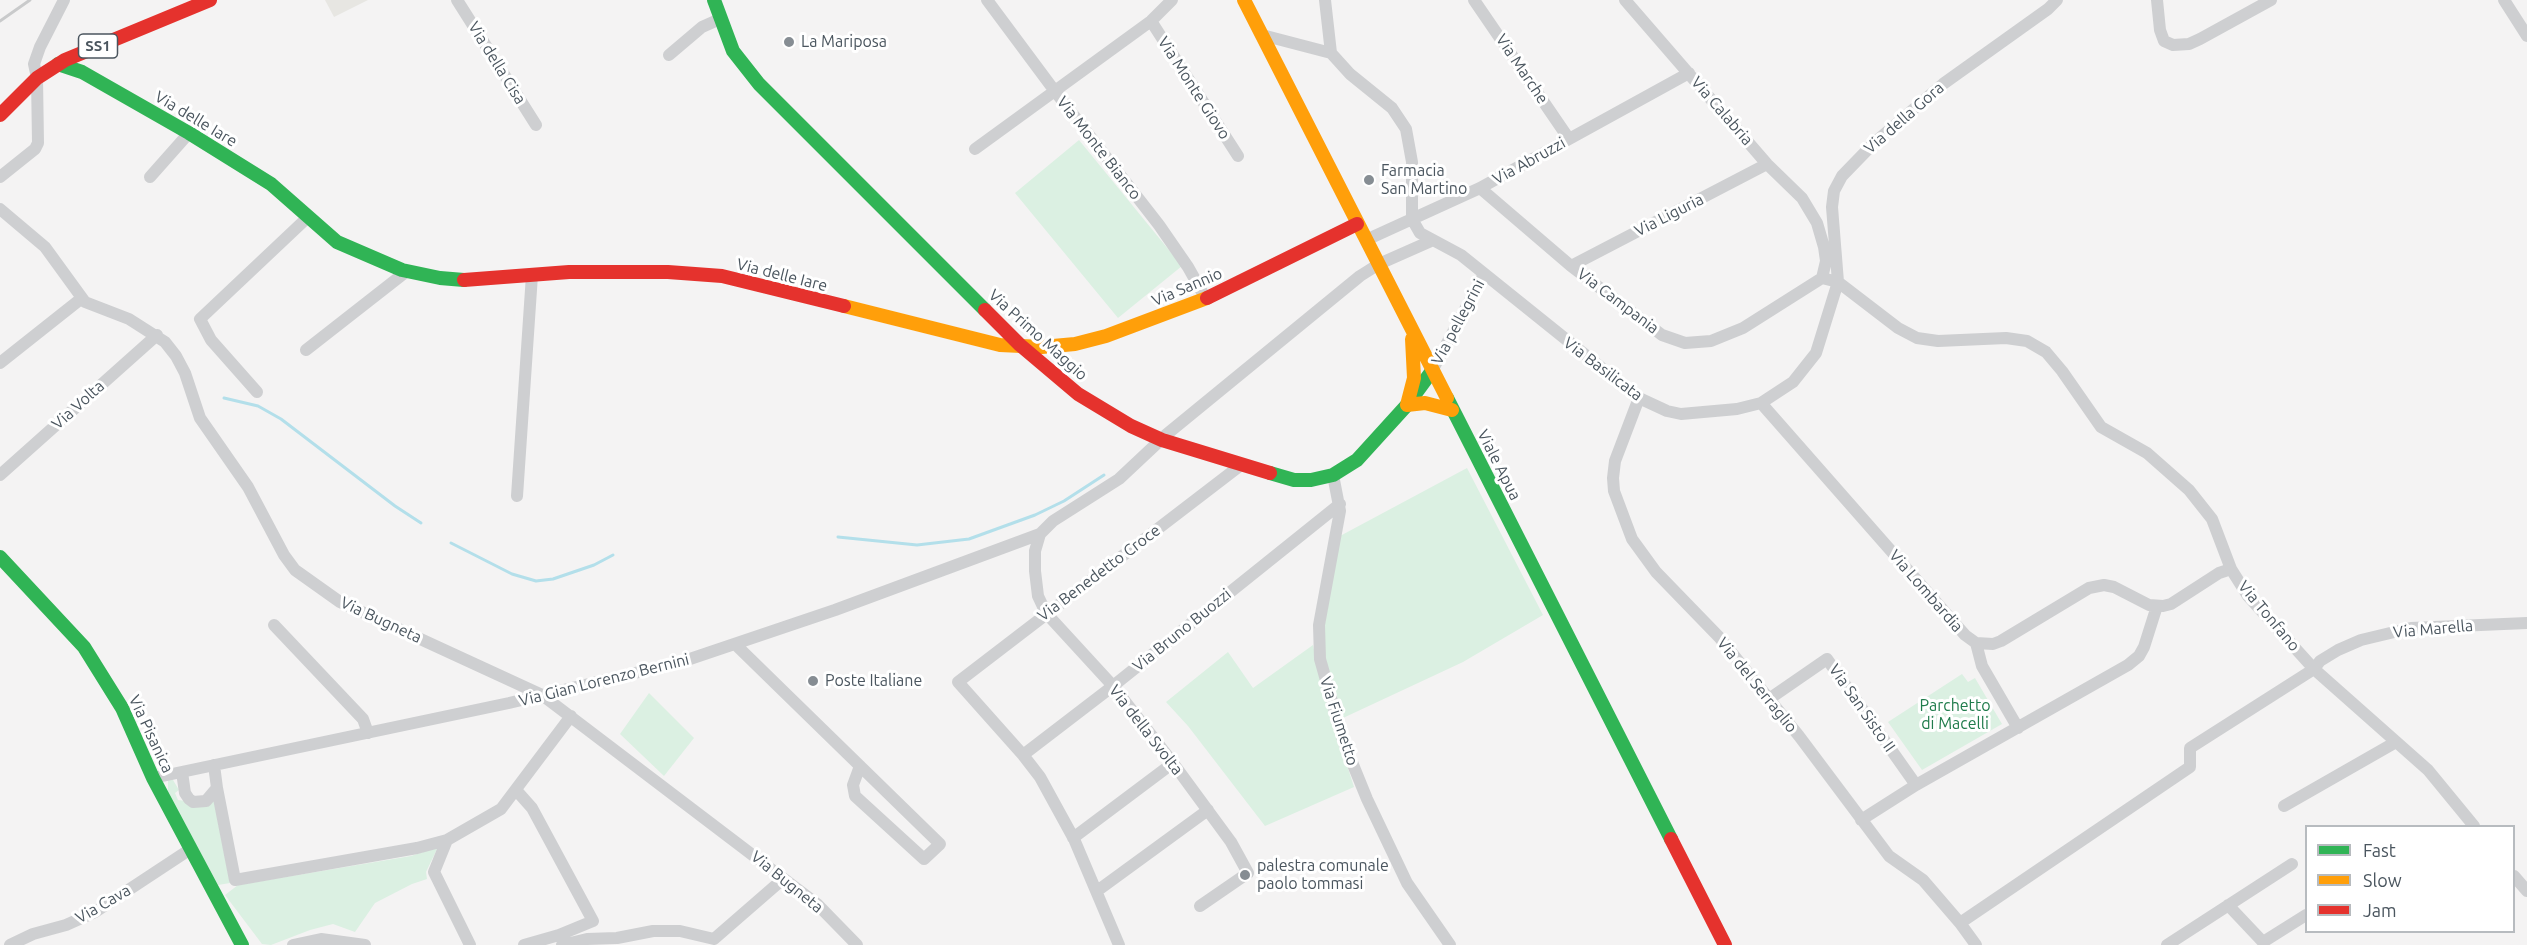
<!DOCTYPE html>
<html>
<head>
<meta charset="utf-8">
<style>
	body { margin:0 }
	#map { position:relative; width:2527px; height:945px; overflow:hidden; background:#f4f3f3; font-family:Ubuntu,sans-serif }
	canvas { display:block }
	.legend { position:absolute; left:2305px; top:825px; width:210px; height:108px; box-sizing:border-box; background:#fff; border:2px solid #b7bbbf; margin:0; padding:8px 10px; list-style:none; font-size:18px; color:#4b565f }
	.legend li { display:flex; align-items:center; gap:12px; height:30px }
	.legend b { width:30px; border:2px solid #b7bbbf }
</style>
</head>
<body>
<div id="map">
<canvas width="2527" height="945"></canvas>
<ul class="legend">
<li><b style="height:8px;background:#30b455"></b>Fast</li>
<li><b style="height:8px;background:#ff9f0a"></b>Slow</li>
<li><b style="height:8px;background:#e5322d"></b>Jam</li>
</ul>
</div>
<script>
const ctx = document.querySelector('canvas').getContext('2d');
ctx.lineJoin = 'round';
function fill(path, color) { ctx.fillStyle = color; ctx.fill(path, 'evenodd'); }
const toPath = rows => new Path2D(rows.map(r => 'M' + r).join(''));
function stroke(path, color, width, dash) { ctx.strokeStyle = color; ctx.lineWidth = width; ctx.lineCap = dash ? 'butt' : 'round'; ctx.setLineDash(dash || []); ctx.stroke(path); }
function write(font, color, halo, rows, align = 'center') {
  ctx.font = font + ' Ubuntu,sans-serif'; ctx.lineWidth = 6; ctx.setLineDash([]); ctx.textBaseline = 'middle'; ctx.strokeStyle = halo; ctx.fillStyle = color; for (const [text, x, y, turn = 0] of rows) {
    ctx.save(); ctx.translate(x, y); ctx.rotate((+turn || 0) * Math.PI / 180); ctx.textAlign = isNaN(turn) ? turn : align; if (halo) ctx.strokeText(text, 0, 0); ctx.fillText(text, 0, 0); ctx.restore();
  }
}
fill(toPath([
	[325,0,368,0,334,17]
]), '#e7e6e2');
fill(toPath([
	[1079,140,1182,266,1118,318,1015,193],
	[1467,468,1543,615,1463,662,1343,718,1331,683,1322,640,1340,536],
	[1313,645,1321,684,1354,787,1265,826,1188,726,1166,702,1228,652,1253,688],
	[1962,674,1968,682,1975,678,2002,724,1922,770,1888,722],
	[649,693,694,738,664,776,620,734],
	[168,780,173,780,179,790,175,793,178,800,209,804,214,801,230,883,218,885,168,793],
	[438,847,426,872,427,879,412,884,375,903,355,932,333,924,310,930,271,945,262,944,225,895,238,885,411,856]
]), '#dbf0e2');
stroke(toPath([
	[224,398,258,406,281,419,395,506,421,523],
	[838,537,917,545,969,539,1035,515,1064,501,1104,475],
	[451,543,512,574,536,581,553,579,594,565,613,555]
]), '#b3dfea', 3);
stroke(toPath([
	[457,0,536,125],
	[987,0,1054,90,1159,225,1188,267,1206,299],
	[1325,0,1331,53,1350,74,1392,108,1406,129,1412,162,1412,219],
	[1474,0,1569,139],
	[1625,0,1767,164,1802,198,1817,223,1824,247,1826,261,1822,278],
	[2157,0,2160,30,2164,41,2173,45,2189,44,2200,39,2271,0],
	[2504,0,2527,36],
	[1151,21,1238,156],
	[1262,35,1331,53],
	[669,55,702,27,720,19],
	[975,149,1151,21,1172,0],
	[0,177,35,149,38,143,37,78,34,64,40,47,64,0],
	[150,177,189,133],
	[1480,188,1571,266,1662,335,1685,343,1711,341,1743,328,1822,278,1838,282,1898,328,1917,338,1938,341,2006,338,2027,341,2046,352,2062,371,2101,427,2147,453,2189,490,2212,519,2231,569,2248,596,2314,669,2428,770,2474,826],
	[0,209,45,247,85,302,129,319,165,342,176,356,185,373,200,418,248,487,284,555,295,570,340,602,542,695,817,904,857,945],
	[1412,219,1420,233,1461,255,1639,398,1667,411,1681,414,1737,409,1761,403,1793,382,1816,353,1838,282,1832,207,1834,191,1842,176,1874,143,1943,84,2048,9,2057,0],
	[1366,240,1480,188,1689,73],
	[1571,266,1767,164],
	[306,350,407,271],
	[0,363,82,298],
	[1432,371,1484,274],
	[257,392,211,340,200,319,307,218],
	[1639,398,1615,461,1613,478,1614,491,1632,539,1656,572,1719,637,1799,736,1889,856,1923,880,1960,923,1976,945],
	[1761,403,1965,635,1976,643,1993,644,2001,641,2089,588,2104,585,2114,587,2149,605,2163,606,2171,604,2219,573,2231,569],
	[0,475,157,335],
	[1333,475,1340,511,1319,625,1320,659,1343,740,1367,799,1407,883,1450,945],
	[517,496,532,275],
	[274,625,363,719,368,733],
	[1976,643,1982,666,2018,728],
	[736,645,780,688,940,844,924,859,855,796,853,785,860,766],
	[1769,699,1827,659,1916,785],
	[1023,755,1113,686,1340,504],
	[182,772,185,793,189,799,193,802,206,801,217,788,214,765],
	[153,778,509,703,681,662,835,610,1040,534],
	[217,788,235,880,417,848,447,840,501,809,571,716],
	[516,790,532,808,593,921,559,935,524,945],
	[2284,806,2396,742],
	[1861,820,1916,785,2128,665,2139,656,2144,647,2157,606],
	[1073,838,1173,763],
	[447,840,434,872,470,945],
	[2514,876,2527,891],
	[1097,891,1208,810],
	[2228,905,2263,942,2306,915],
	[1200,906,1248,873,1231,842,1173,763,1113,686,1046,613,1038,596,1035,571,1035,551,1040,534,1053,521,1119,479,1167,434,1360,276,1379,264,1431,241],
	[1960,923,2190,767,2190,748,2314,669,2320,661,2338,650,2361,640,2411,628,2527,623],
	[10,945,33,934,66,925,95,912,189,850],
	[293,945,321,939,365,945],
	[562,945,587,939,617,938,653,931,680,931,714,939,783,879],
	[1119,945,1074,839,1040,777,1023,755,958,682,1241,465],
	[2167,945,2292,864]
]), '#cecfd1', 12);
stroke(toPath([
	[714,0,733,51,759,84,985,310],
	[58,64,82,72,189,133,271,184,337,242,402,270,440,278,464,280],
	[1447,398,1671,839],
	[1270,473,1294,480,1311,480,1333,475,1357,460,1407,405,1432,371],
	[0,557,84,647,122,708,153,778,242,945]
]), '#30b455', 14);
stroke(toPath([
	[1244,0,1447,398],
	[844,306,1000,345,1042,347,1075,344,1106,336,1207,298],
	[1412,339,1414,378,1407,405,1425,403,1452,410]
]), '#ff9f0a', 14);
stroke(toPath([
	[0,115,37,78,65,60,210,0],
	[464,280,569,272,668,272,722,276,844,306],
	[1207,298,1357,224],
	[985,310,1020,345,1078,394,1131,426,1162,440,1270,473],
	[1671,839,1725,945]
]), '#e5322d', 14);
stroke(toPath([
	[0,21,30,0]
]), '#c9cacb', 3);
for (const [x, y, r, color] of [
	[789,42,6,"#868d93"],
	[1369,180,6,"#868d93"],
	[813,681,6,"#868d93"],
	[1245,875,6,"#868d93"]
]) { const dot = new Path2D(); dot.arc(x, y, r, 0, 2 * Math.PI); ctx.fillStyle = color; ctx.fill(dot); stroke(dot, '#fff', 2); }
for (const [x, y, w] of [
	[98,46,39]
]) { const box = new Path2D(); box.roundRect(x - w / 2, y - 12, w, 24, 4.5); ctx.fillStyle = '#fff'; ctx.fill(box); stroke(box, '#4b565f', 1.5); }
write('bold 15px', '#4b565f', null, [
	["SS1",98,46]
]);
write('16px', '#4b565f', '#fff', [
	["La Mariposa",801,42],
	["Farmacia",1381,171],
	["San Martino",1381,189],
	["Poste Italiane",825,681],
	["palestra comunale",1257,866],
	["paolo tommasi",1257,884]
], 'left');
write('16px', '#4b565f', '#fff', [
	["Via della Cisa",497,63,58],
	["Via Marche",1522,69,56],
	["Via Monte Giovo",1194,88,57],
	["Via Calabria",1722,111,49],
	["Via della Gora",1904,118,-41],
	["Via delle Iare",196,119,31],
	["Via Monte Bianco",1099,148,52],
	["Via Abruzzi",1529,161,-29],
	["Via Liguria",1669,215,-27],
	["Via delle Iare",782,275,14],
	["Via Sannio",1187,287,-23],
	["Via Campania",1618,301,37],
	["Via pellegrini",1458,322,-62],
	["Via Primo Maggio",1038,335,42],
	["Via Basilicata",1603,369,37],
	["Via Volta",78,405,-42],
	["Viale Apua",1499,465,63],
	["Via Benedetto Croce",1099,573,-37],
	["Via Lombardia",1926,591,49],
	["Via Tonfano",2269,616,50],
	["Via Bugneta",381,620,25],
	["Via Marella",2433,629,-5],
	["Via Bruno Buozzi",1182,630,-39],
	["Via Gian Lorenzo Bernini",604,680,-14],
	["Via del Serraglio",1757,685,51],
	["Via San Sisto II",1862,708,55],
	["Via Fiumetto",1339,721,72],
	["Via della Svolta",1146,730,52],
	["Via Pisanica",151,734,65],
	["Via Bugneta",787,882,39],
	["Via Cava",103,904,-30]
]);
write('16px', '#207c4c', '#fff', [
	["Parchetto",1955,706],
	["di Macelli",1955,724]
]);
</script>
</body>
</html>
